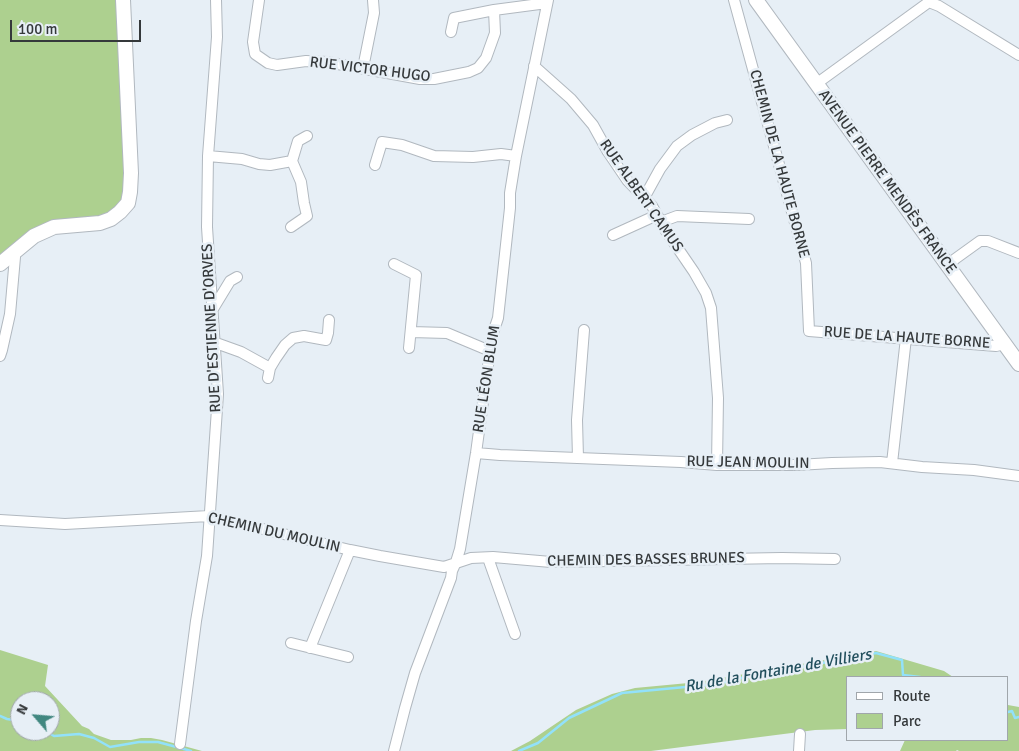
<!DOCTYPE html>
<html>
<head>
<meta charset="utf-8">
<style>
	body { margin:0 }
	#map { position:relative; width:1019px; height:751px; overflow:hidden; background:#e7eff6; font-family:Signika,sans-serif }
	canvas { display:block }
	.legend { position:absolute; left:846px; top:676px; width:162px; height:65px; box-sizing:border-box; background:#e7eff6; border:1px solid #a0a6ab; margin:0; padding:6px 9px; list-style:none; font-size:15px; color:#35393b }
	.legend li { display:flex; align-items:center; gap:10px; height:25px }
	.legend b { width:25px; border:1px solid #a0a6ab }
	.north { position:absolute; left:10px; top:691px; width:50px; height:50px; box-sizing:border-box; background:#e7eff6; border:1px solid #a0a6ab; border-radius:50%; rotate:297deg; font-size:14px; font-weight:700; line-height:20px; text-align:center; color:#35393b }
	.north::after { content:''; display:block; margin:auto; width:18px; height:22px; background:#418780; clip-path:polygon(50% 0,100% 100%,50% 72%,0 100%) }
	.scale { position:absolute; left:10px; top:20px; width:131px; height:22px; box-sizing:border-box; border:2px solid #35393b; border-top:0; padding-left:6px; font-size:15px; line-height:18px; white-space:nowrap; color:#35393b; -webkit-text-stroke:4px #e7eff6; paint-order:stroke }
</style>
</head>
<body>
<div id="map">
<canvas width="1019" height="751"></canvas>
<ul class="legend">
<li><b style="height:6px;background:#fff"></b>Route</li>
<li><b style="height:14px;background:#add08f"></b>Parc</li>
</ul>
<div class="north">N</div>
<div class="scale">100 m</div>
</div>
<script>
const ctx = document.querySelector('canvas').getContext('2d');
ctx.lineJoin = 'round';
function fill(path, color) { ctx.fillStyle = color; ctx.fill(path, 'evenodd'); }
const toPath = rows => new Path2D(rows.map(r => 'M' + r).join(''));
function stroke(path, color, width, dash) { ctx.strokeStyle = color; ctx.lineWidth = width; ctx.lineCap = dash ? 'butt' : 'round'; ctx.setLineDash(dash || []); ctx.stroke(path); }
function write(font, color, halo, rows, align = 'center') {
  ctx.font = font + ' Signika,sans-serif'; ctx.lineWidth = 5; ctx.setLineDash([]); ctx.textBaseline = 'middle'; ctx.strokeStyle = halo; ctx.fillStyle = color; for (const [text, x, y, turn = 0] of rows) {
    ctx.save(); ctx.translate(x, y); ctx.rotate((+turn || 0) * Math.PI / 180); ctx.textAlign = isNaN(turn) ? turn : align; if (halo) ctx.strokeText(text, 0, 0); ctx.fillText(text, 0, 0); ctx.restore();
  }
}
fill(toPath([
	[0,0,123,0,131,173,120,212,34,236,0,265],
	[0,650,48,665,45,686,82,726,89,729,94,734,111,740,131,740,141,738,151,738,162,740,202,751,0,751],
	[20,701,50,701,50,731,20,731],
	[876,651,944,671,953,677,848,677,848,729,815,730,651,751,511,751,530,741,576,710,612,694,635,688,699,682],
	[1008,705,1019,707,1019,751,959,751,957,750,956,751,900,751,905,740,1008,740]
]), '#add08f');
stroke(toPath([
	[1008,712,1012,711,1015,718,1019,717],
	[0,716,7,719,20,721],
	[45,731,54,736,79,734,94,738,110,747,139,742,158,742,191,751],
	[519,751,538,743,569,718,622,693,717,684,736,679,876,653,902,660,903,675,920,677]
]), '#92e1fa', 2.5);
const street = toPath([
	[259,0,253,42,255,54,268,63,277,65,306,61,327,62,420,79,434,79,469,72,478,68,486,58,495,33,494,10,547,3],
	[734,0,806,263,809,331,996,346,1005,344],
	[451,32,454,18,494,10],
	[534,66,571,99,593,125,608,152,627,180,652,206,666,231,694,272,706,293,711,308,718,398,717,465],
	[363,68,374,13,373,0],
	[816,84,929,2,939,6,1019,55],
	[208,156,242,159,259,164,270,165,292,161],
	[375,165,382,142,402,145,434,156,473,157,501,154,516,156],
	[644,198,660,169,677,146,692,135,715,123,727,120],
	[661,222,677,216,749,219],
	[291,227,307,216,304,203,301,182,292,161,298,141,307,136],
	[613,235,657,215],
	[394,264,416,275,409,348],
	[948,266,955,259,980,241,988,241,1019,253],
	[213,309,230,281,237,277],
	[411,332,447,333,490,351],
	[216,343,241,352,270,368],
	[0,356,2,350,10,314,15,257,14,253],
	[268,378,270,368,276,358,285,345,293,338,304,336,326,340,328,333,329,320],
	[476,453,500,455,681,462,717,465,797,465,832,463,880,462,922,467,974,470,1019,476],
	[578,458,577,420,584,330],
	[892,463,906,338],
	[0,520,65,524,209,516,350,550,380,556,444,567,471,558,493,557,551,562,782,558,835,559],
	[488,558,515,634],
	[291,643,348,657],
	[310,648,350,550],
	[180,744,196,621,207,556,218,394,207,227,208,156,217,37,216,0],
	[394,751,405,708,415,673,451,578,452,571,456,562,460,549,476,453,490,351,493,333,498,318,510,208,510,193,516,156,548,0],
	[799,751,800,734]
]);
const secondary = toPath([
	[756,0,1019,364],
	[0,264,34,236,54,227,100,223,111,219,120,212,128,203,130,192,131,173,123,0]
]);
stroke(street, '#b1b8bf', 12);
stroke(secondary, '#b1b8bf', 16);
stroke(street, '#fff', 10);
stroke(secondary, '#fff', 14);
write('15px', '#35393b', '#e7eff6', [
	["RUE VICTOR HUGO",370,70,7],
	["CHEMIN DE LA HAUTE BORNE",779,164,75],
	["AVENUE PIERRE MENDÈS FRANCE",887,182,54],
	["RUE ALBERT CAMUS",641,196,55],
	["RUE D'ESTIENNE D'ORVES",212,328,-93],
	["RUE DE LA HAUTE BORNE",907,338,4],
	["RUE LÉON BLUM",487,379,-81],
	["RUE JEAN MOULIN",748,463,1],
	["CHEMIN DU MOULIN",274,533,13],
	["CHEMIN DES BASSES BRUNES",646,560,-1]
]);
write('italic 16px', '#214e5c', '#e7eff6', [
	["Ru de la Fontaine de Villiers",778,671,-10]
]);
</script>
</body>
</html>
